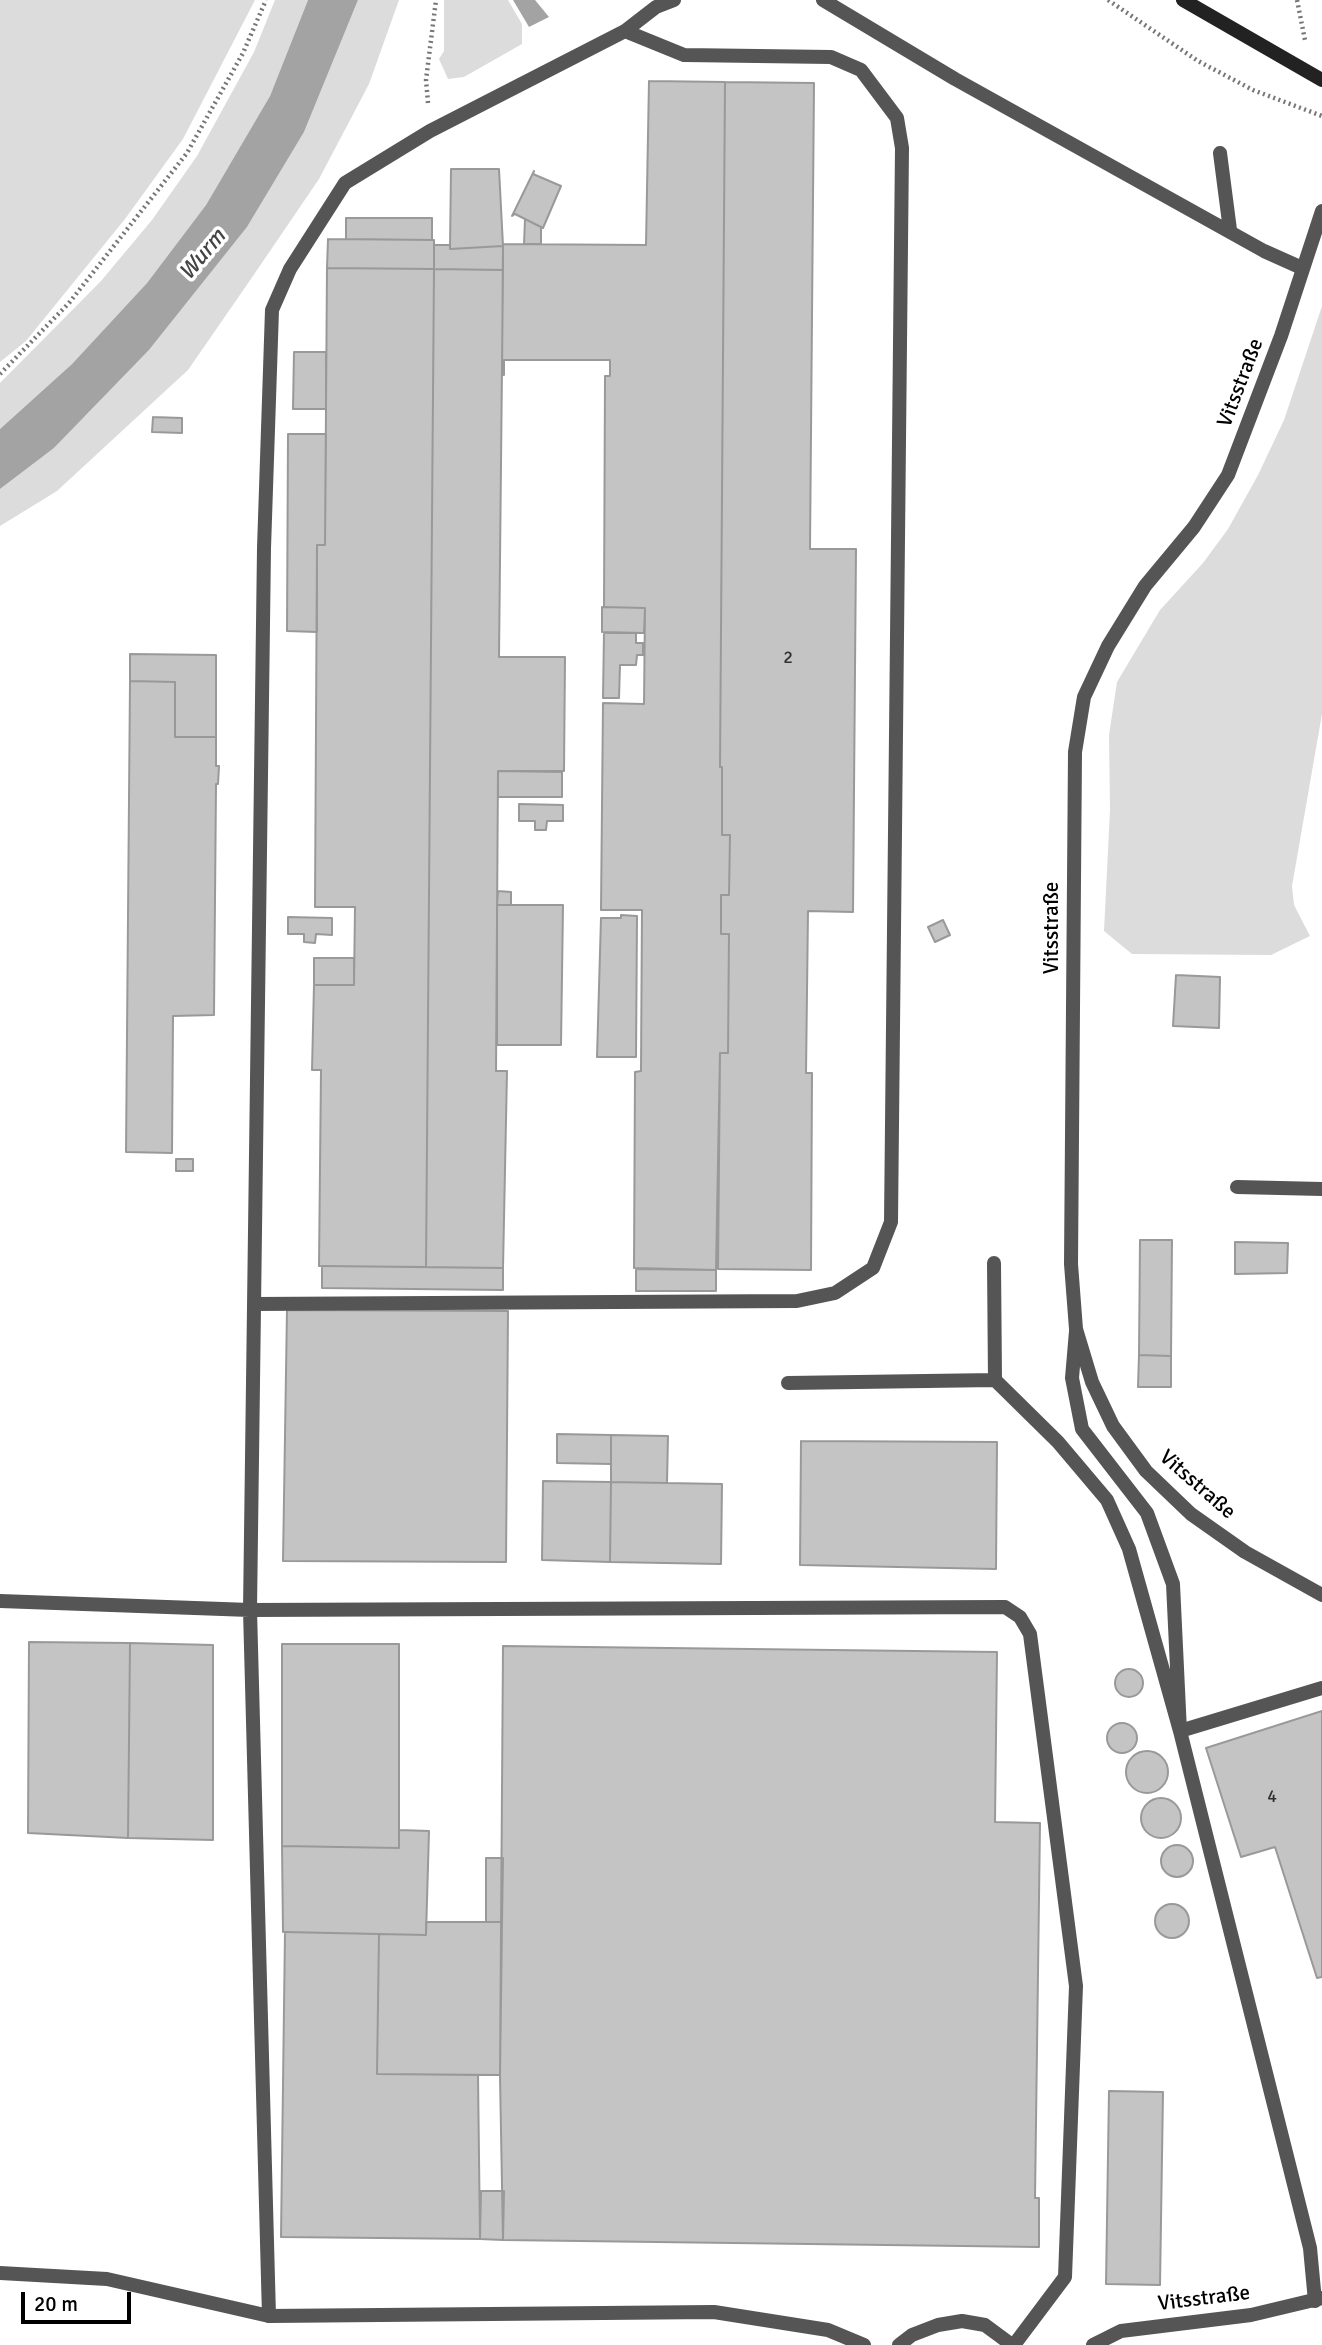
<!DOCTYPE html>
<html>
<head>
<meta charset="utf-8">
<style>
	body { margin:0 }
	#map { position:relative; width:1322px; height:2345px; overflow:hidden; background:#fff; font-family:Signika,sans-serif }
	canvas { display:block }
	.scale { position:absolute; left:21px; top:2292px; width:110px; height:32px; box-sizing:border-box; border:4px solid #000; border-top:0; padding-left:9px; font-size:21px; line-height:24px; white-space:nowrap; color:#000; -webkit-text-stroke:5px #fff; paint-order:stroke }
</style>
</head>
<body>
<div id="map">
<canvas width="1322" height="2345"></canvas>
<div class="scale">20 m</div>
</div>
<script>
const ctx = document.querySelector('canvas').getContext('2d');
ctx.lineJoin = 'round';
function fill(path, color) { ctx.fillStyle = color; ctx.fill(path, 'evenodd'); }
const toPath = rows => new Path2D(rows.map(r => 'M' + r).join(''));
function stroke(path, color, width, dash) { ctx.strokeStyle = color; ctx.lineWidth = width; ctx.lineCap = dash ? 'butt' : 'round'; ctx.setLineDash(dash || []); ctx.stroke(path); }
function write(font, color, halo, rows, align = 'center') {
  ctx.font = font + ' Signika,sans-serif'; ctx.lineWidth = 7; ctx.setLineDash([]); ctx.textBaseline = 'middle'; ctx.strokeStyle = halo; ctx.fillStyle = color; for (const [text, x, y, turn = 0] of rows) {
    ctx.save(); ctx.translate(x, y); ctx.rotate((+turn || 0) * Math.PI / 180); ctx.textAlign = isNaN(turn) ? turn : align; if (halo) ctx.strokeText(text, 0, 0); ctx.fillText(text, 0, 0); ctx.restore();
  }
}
fill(toPath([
	[0,0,255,0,183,139,125,219,26,341,0,362],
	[275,0,308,0,270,96,206,205,147,283,72,364,0,429,0,383,101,281,152,220,197,156,254,52],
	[358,0,399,0,369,84,319,179,253,276,188,370,57,491,0,526,0,489,54,448,149,350,247,227,304,132],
	[444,0,508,0,522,24,522,44,464,77,448,79,439,59,444,51],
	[1322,306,1322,714,1292,886,1294,905,1310,936,1271,955,1132,954,1104,931,1110,810,1109,735,1117,682,1160,610,1203,563,1228,529,1258,475,1284,420]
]), '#dcdcdc');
fill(toPath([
	[308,0,358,0,304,132,247,227,149,350,54,448,0,489,0,429,72,364,147,283,206,205,270,96],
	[513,0,535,0,549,17,529,27]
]), '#a3a3a3');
const building = toPath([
	[649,81,725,82,720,767,722,767,722,835,730,835,729,895,721,895,721,934,729,934,728,1053,720,1053,716,1270,634,1268,635,1072,641,1071,642,910,601,910,603,703,644,704,645,608,604,607,605,376,610,376,610,360,504,360,504,375,502,374,503,244,646,245,649,81],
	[725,82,814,83,810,549,856,549,853,912,808,911,806,1073,812,1073,811,1270,718,1269,720,1053,728,1053,729,934,721,934,721,895,729,895,730,835,722,835,722,767,720,767,725,82],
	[451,169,499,169,503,246,450,249,451,169],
	[534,171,533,174,561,186,543,228,515,214,512,216,534,171],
	[346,218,432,218,432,240,346,239,346,218],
	[525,219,541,227,541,244,524,244,525,219],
	[328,239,434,240,434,269,327,268,328,239],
	[434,245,450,245,450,249,503,246,503,270,434,269,434,245],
	[327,268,434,269,426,1267,319,1266,321,1070,312,1070,314,985,354,985,355,907,315,907,317,545,325,545,327,268],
	[434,269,503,270,499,657,565,657,564,771,498,771,496,1071,507,1071,503,1268,426,1267,434,269],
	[294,352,326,352,326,409,293,409,294,352],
	[153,417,182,418,182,433,152,432,153,417],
	[288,434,326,434,325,545,317,545,317,632,287,631,288,434],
	[602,607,645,608,644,633,602,632,602,607],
	[604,633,636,633,636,643,643,643,643,655,637,655,636,665,620,665,619,698,603,698,604,633],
	[130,654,216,655,216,737,175,737,175,682,130,681,130,654],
	[130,681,175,682,175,737,216,737,216,766,219,766,218,784,216,784,214,1015,173,1016,172,1153,126,1152,130,681],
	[498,771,562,772,562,797,498,797,498,771],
	[519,804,563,805,563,821,547,821,546,830,535,830,535,821,519,821,519,804],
	[498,891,511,892,511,905,497,905,498,891],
	[497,905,563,905,561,1045,497,1045,497,905],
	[621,915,637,916,636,1057,597,1057,601,918,621,918,621,915],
	[288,917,332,918,332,935,316,934,315,943,304,942,304,934,288,934,288,917],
	[943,920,950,935,935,942,928,927,943,920],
	[314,958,354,958,354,985,314,985,314,958],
	[1176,975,1220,977,1219,1028,1173,1026,1176,975],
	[176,1159,193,1159,193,1171,176,1171,176,1159],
	[1140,1240,1172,1240,1171,1356,1139,1355,1140,1240],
	[1235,1242,1288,1243,1287,1273,1235,1274,1235,1242],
	[322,1266,503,1268,503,1290,322,1288,322,1266],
	[636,1269,716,1270,716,1291,636,1291,636,1269],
	[287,1310,508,1311,506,1562,283,1561,287,1310],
	[1139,1355,1171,1356,1171,1387,1138,1387,1139,1355],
	[557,1434,611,1435,611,1464,557,1463,557,1434],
	[611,1435,668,1436,667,1483,611,1482,611,1435],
	[801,1441,997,1442,996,1569,800,1565,801,1441],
	[543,1481,611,1482,610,1562,542,1560,543,1481],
	[611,1482,722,1484,721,1564,610,1562,611,1482],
	[29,1642,130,1643,128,1838,28,1833,29,1642],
	[130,1643,213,1645,213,1840,128,1838,130,1643],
	[282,1644,399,1644,399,1848,282,1846,282,1644],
	[503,1646,997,1652,995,1822,1040,1823,1035,2198,1039,2198,1039,2247,503,2240,500,2076,503,1646],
	'1115 1683a14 14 0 1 1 28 0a14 14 0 1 1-28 0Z',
	[1322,1711,1322,1977,1317,1978,1275,1847,1241,1857,1206,1748,1322,1711],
	'1107 1738a15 15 0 1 1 30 0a15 15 0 1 1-30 0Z',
	'1126 1772a21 21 0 1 1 42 0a21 21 0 1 1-42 0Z',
	'1141 1818a20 20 0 1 1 40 0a20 20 0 1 1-40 0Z',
	[399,1830,429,1831,426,1935,283,1932,282,1846,399,1848,399,1830],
	'1161 1861a16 16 0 1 1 32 0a16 16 0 1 1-32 0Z',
	[486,1858,503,1858,502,1922,486,1922,486,1858],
	'1155 1921a17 17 0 1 1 34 0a17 17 0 1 1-34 0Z',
	[426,1922,502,1922,500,2075,377,2074,379,1934,426,1935,426,1922],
	[285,1932,379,1934,377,2074,478,2075,480,2239,281,2237,285,1932],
	[1109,2091,1163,2092,1160,2285,1106,2284,1109,2091],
	[481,2191,504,2191,503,2240,480,2239,481,2191]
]);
fill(building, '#c4c4c4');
stroke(building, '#999', 2);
stroke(toPath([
	[1108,0,1198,61,1253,90,1322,116],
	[1297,0,1305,40],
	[428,103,426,80,436,0],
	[0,374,69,303,187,153,243,53,266,0]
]), '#777', 4.5, [2, 3.5]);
stroke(toPath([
	[823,0,955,79,1264,251,1302,268],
	[625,31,656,7,674,0],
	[1220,153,1230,230],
	[1237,1187,1322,1189],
	[994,1263,995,1380],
	[254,1304,797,1301,835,1293,873,1268,891,1222,902,148,897,118,861,70,831,57,684,55,625,31,430,131,345,183,290,269,272,310,264,548,250,1610,269,2316],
	[1076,1331,1072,1378,1082,1429,1147,1513,1173,1584,1180,1731,1322,1688],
	[788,1383,995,1380,1058,1442,1107,1500,1129,1549,1180,1731,1310,2248,1315,2301],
	[0,1601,250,1610,1005,1607,1020,1617,1030,1634,1076,1986,1065,2277,1014,2345]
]), '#555', 14);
stroke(toPath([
	[1322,211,1281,336,1228,475,1194,527,1145,586,1108,646,1084,697,1075,752,1071,1264,1076,1329,1092,1382,1113,1426,1146,1471,1191,1514,1245,1552,1322,1595],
	[0,2273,107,2279,269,2316,714,2312,828,2330,864,2345],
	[899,2345,912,2335,938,2325,962,2321,985,2325,1012,2345],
	[1093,2345,1121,2331,1251,2315,1322,2298]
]), '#555', 14);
stroke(toPath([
	[1183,0,1322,80]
]), '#222', 14);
write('18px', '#313131', null, [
	["2",788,658],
	["4",1272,1797]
]);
write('21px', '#000', '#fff', [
	["Vitsstraße",1241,383,-69],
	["Vitsstraße",1052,928,-90],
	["Vitsstraße",1197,1485,41],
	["Vitsstraße",1204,2299,-7]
]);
write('italic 23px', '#444', '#fff', [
	["Wurm",203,255,-50]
]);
</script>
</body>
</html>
